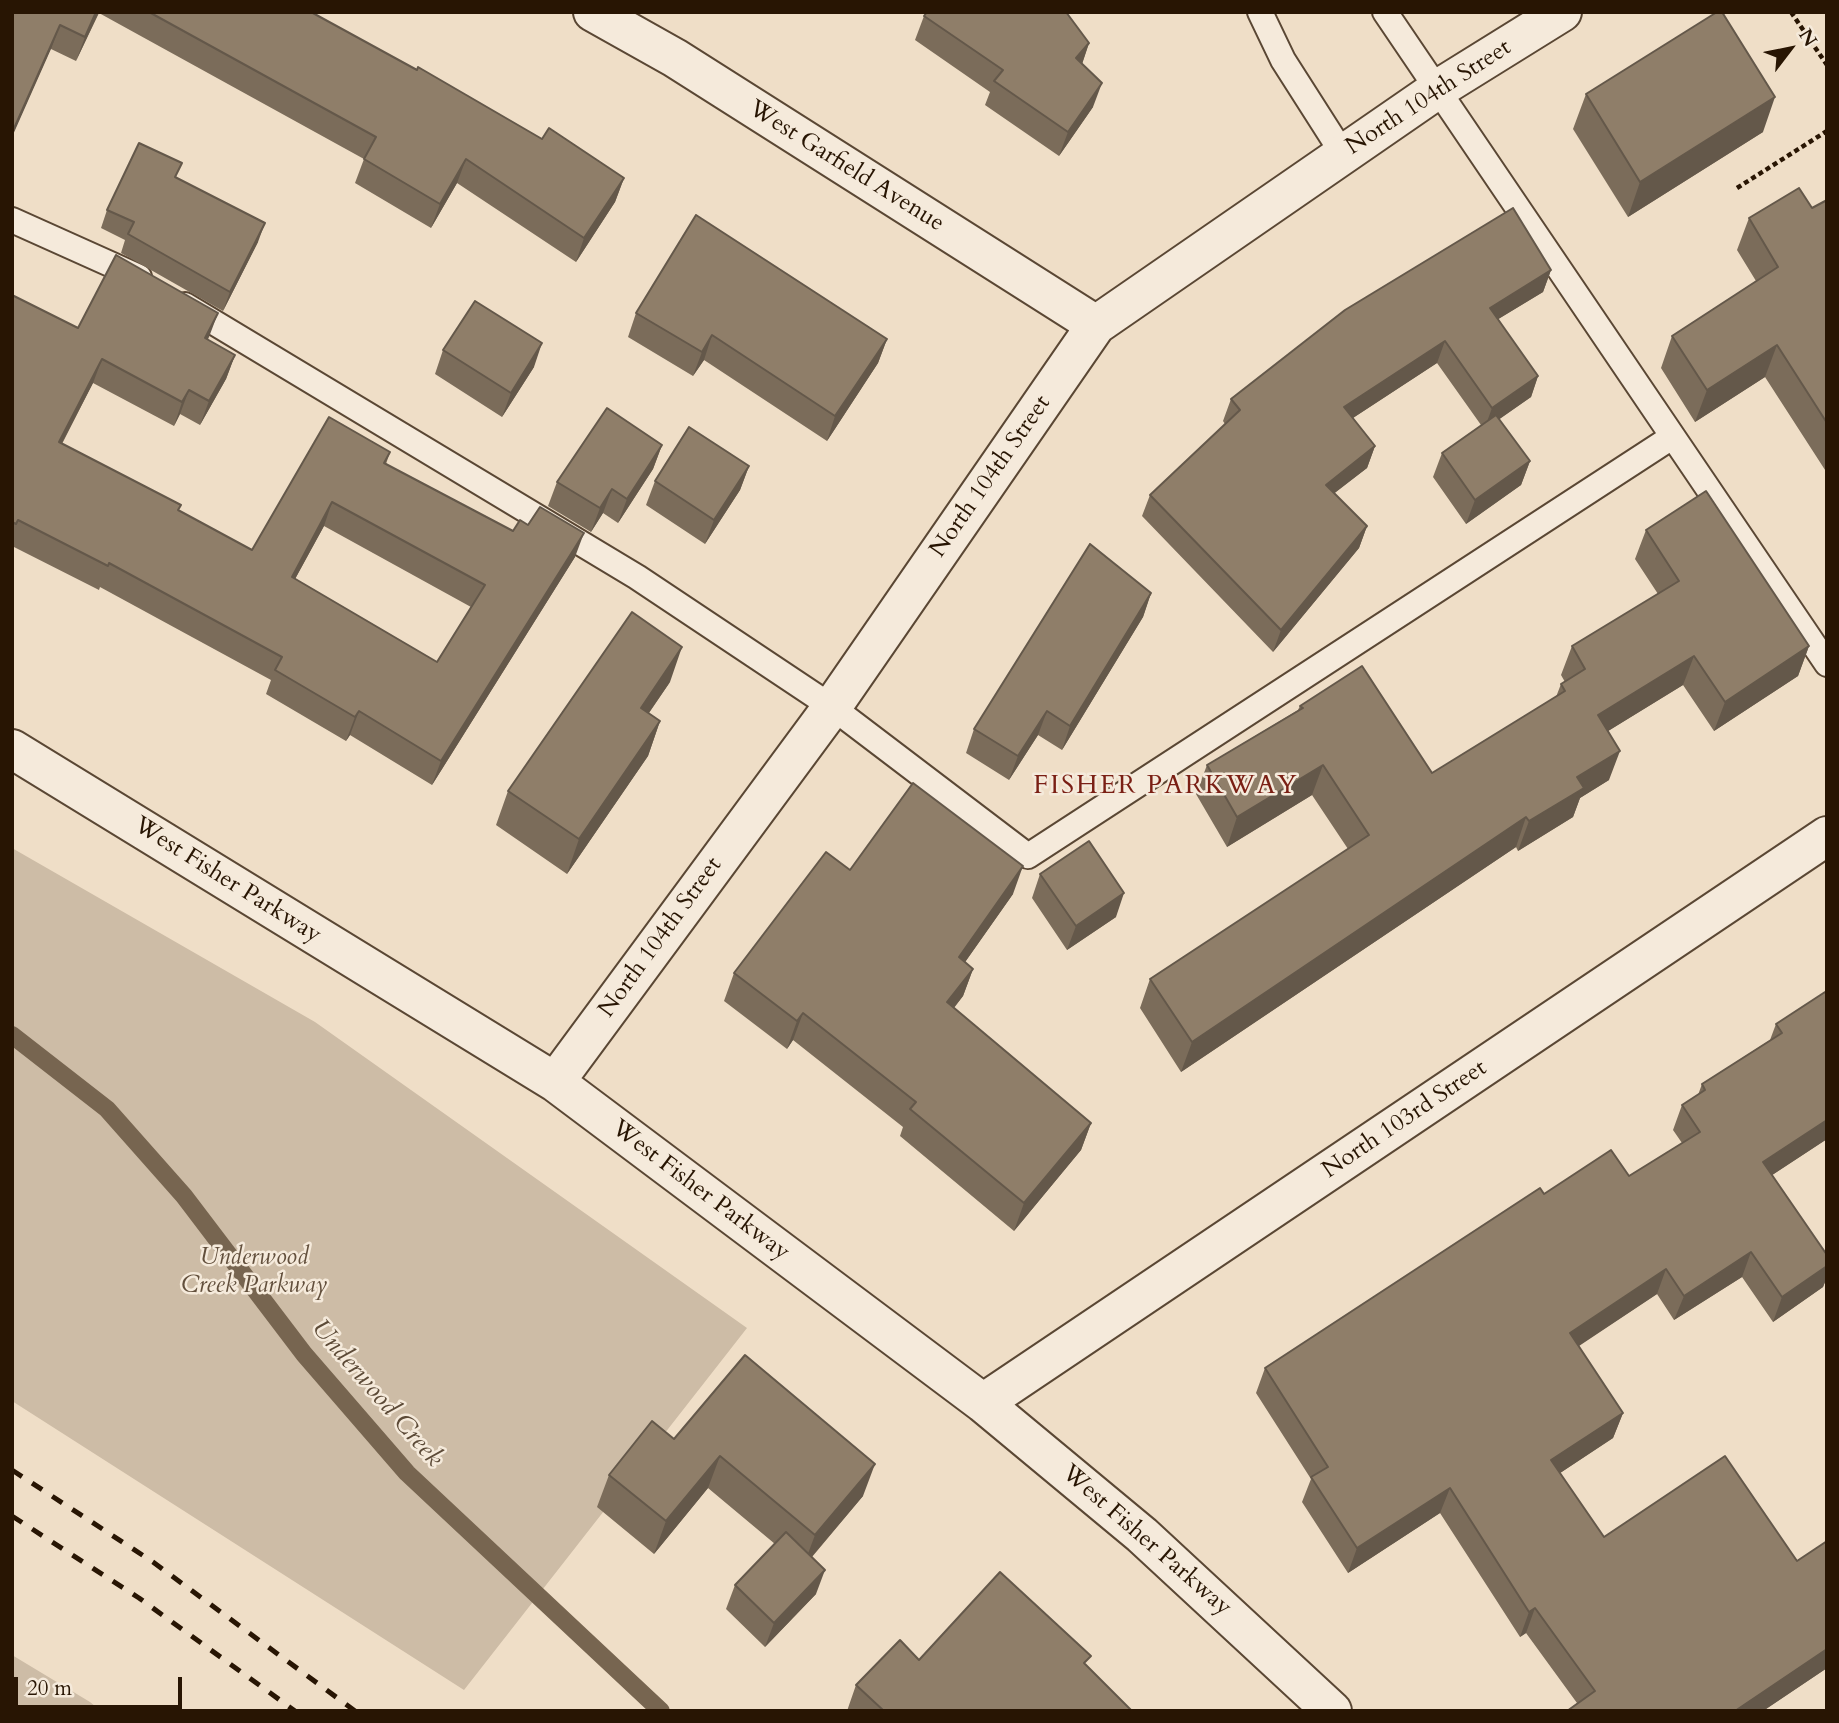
<!DOCTYPE html>
<html>
<head>
<meta charset="utf-8">
<style>
	body { margin:0 }
	#map { position:relative; width:1839px; height:1723px; overflow:hidden; background:#efdec7; font-family:Cardo,serif }
	canvas { display:block }
	.frame { position:absolute; inset:0; border:14px solid #281503; pointer-events:none }
	.north { position:absolute; left:1755px; top:14px; width:70px; height:70px; -webkit-text-stroke:5px #f5eadb; paint-order:stroke; rotate:58deg; font-size:19px; font-weight:700; line-height:28px; text-align:center; color:#281503 }
	.north::after { content:''; display:block; margin:auto; width:24px; height:32px; background:#281503; clip-path:polygon(50% 0,100% 100%,50% 72%,0 100%) }
	.scale { position:absolute; left:14px; top:1677px; width:168px; height:32px; box-sizing:border-box; border:4px solid #281503; border-top:0; padding-left:9px; font-size:21px; line-height:24px; white-space:nowrap; color:#281503; -webkit-text-stroke:5px #f5eadb; paint-order:stroke }
</style>
</head>
<body>
<div id="map">
<canvas width="1839" height="1723"></canvas>
<div class="frame"></div>
<div class="north">N</div>
<div class="scale">20 m</div>
</div>
<script>
const ctx = document.querySelector('canvas').getContext('2d');
ctx.lineJoin = 'round';
function fill(path, color) { ctx.fillStyle = color; ctx.fill(path, 'evenodd'); }
const toPath = rows => new Path2D(rows.map(r => 'M' + r).join(''));
function stroke(path, color, width, dash) { ctx.strokeStyle = color; ctx.lineWidth = width; ctx.lineCap = dash ? 'butt' : 'round'; ctx.setLineDash(dash || []); ctx.stroke(path); }
function write(font, color, halo, rows, align = 'center') {
  ctx.font = font + ' Cardo,serif'; ctx.lineWidth = 5; ctx.setLineDash([]); ctx.textBaseline = 'middle'; ctx.strokeStyle = halo; ctx.fillStyle = color; for (const [text, x, y, turn = 0] of rows) {
    ctx.save(); ctx.translate(x, y); ctx.rotate((+turn || 0) * Math.PI / 180); ctx.textAlign = isNaN(turn) ? turn : align; if (halo) ctx.strokeText(text, 0, 0); ctx.fillText(text, 0, 0); ctx.restore();
  }
}
fill(toPath([
	[12,848,315,1022,747,1328,464,1690,12,1401],
	[12,1655,90,1702,101,1711,12,1711]
]), '#cdbca6');
stroke(toPath([
	[12,1035,107,1109,184,1196,304,1354,407,1473,661,1711]
]), '#776550', 18);
const service = toPath([
	[1260,12,1283,60,1343,154],
	[1385,12,1827,664],
	[12,220,139,277],
	[185,305,637,577,832,707,1028,856,1672,437]
]);
const minor = toPath([
	[593,12,675,58,1096,325],
	[12,749,555,1082,983,1403,1142,1535,1332,1711],
	[555,1082,832,707,1096,325,1438,89,1562,12],
	[983,1403,1827,836]
]);
stroke(service, '#5a4734', 28);
stroke(minor, '#5a4734', 42);
stroke(toPath([
	[1791,12,1827,65],
	[1737,188,1827,131]
]), '#281503', 4.5, [5, 3.5]);
stroke(service, '#f5eadb', 24);
stroke(minor, '#f5eadb', 38);
stroke(toPath([
	[12,1470,153,1562,355,1711],
	[12,1516,139,1598,295,1711]
]), '#281503', 5, [12, 12]);
fill(toPath([
	[12,12,311,12,542,139,624,178,615,202,576,262,457,183,431,228,355,183,364,159,99,13,76,61,51,49],
	[924,16,1089,43,1082,64,1093,107,1059,156,985,105,990,92,915,40],
	[1586,94,1763,132,1628,217,1573,129],
	[177,178,258,242,223,311,121,253,125,240,101,228,107,210],
	[1827,200,1827,473,1765,377,1695,422,1661,368,1672,336,1756,281,1737,250,1749,218,1812,208],
	[1551,270,1543,292,1498,319,1538,376,1531,397,1499,419,1530,461,1521,485,1466,524,1433,477,1442,453,1481,425,1437,363,1353,418,1375,446,1367,468,1334,493,1367,526,1359,548,1273,652,1142,516,1150,495,1225,424,1223,421,1231,399],
	[12,295,78,328,208,340,235,355,226,379,200,425,180,414,174,426,93,383,62,444,178,511,252,550,390,452,386,464,513,531,575,557,432,785,350,735,346,741,266,694,271,680,100,587,99,590,12,546],
	[324,526,471,607,437,662,295,579],
	[636,313,887,339,878,363,827,441,704,360,693,376,628,337],
	[443,350,534,367,502,417,435,374],
	[662,445,653,469,618,523,603,513,591,532,548,506,557,482],
	[749,466,740,490,705,544,646,505,655,481],
	[1646,530,1809,646,1798,676,1714,731,1683,685,1608,731,1609,780,1580,798,1573,817,1518,851,1516,847,1181,1072,1140,1008,1150,979,1348,849,1312,795,1227,847,1196,794,1207,765,1298,710,1300,706,1432,773,1556,697,1561,684,1565,682,1561,675,1572,646,1658,594,1635,559],
	[1151,593,1143,617,1062,750,1038,735,1009,780,966,753,974,729],
	[670,682,649,713,660,721,648,756,567,874,496,825,508,791],
	[850,870,1013,894,965,962,973,969,963,996,954,1008,1091,1123,1081,1150,1014,1231,900,1136,903,1127,793,1040,787,1049,724,1001,734,973],
	[1040,874,1116,917,1067,950,1032,898],
	[1827,995,1827,1139,1772,1175,1827,1266,1827,1277,1823,1287,1773,1322,1742,1277,1674,1320,1657,1294,1578,1346,1623,1413,1613,1438,1560,1473,1604,1537,1797,1561,1827,1541,1827,1668,1763,1711,1567,1711,1577,1703,1526,1633,1520,1637,1440,1513,1348,1573,1302,1502,1311,1479,1256,1393,1265,1368,1544,1194,1629,1176,1682,1143,1673,1130,1682,1105,1698,1095,1702,1084,1770,1040,1776,1024],
	[674,1439,863,1496,812,1557,816,1594,765,1647,726,1609,735,1585,775,1544,708,1488,654,1554,597,1507,609,1475],
	[919,1660,1087,1666,1132,1711,847,1711,856,1685]
]), '#7b6c5a');
fill(toPath([
	[96,12,99,12,76,61,85,37],
	[60,25,51,49,12,137,12,133],
	[1089,43,1081,67,1076,58],
	[1102,83,1093,107,1059,156,1068,132],
	[1775,97,1763,132,1628,217,1640,182],
	[466,159,457,183,431,228,440,204],
	[624,178,615,202,576,262,584,238],
	[265,223,258,242,223,311,230,292],
	[1551,270,1543,292,1482,329,1490,308],
	[218,313,209,337,197,362,205,338],
	[712,335,704,360,693,376,702,352],
	[887,339,878,363,827,441,835,416],
	[1445,341,1437,363,1336,429,1344,407],
	[542,343,534,367,502,417,511,393],
	[1777,345,1765,377,1695,422,1707,390],
	[235,355,226,379,200,425,209,401],
	[102,359,93,383,50,466,59,442],
	[1538,376,1531,397,1484,430,1492,408],
	[189,390,180,414,174,426,182,402],
	[662,445,653,469,618,523,627,499],
	[1375,446,1367,468,1318,506,1326,485],
	[1530,461,1521,485,1466,524,1475,500],
	[749,466,740,490,705,544,714,520],
	[612,489,603,513,591,532,600,508],
	[332,502,324,526,283,601,292,577],
	[1367,526,1359,548,1273,652,1281,630],
	[584,533,575,557,432,785,441,761],
	[1151,593,1143,617,1062,750,1070,726],
	[1809,646,1798,676,1714,731,1725,702],
	[682,647,670,682,628,743,641,708],
	[1694,656,1683,685,1587,744,1598,715],
	[359,711,350,735,346,741,355,717],
	[1047,711,1038,735,1009,780,1018,756],
	[660,721,648,756,567,874,579,839],
	[1620,751,1609,780,1580,798,1573,817,1518,851,1529,821,1577,777],
	[1323,765,1312,795,1227,847,1237,817],
	[1526,817,1516,847,1181,1072,1192,1042],
	[1023,866,1013,894,949,985,959,957],
	[1124,893,1116,917,1067,950,1076,926],
	[973,969,963,996,936,1030,947,1002],
	[803,1013,793,1040,787,1049,797,1021],
	[1827,1120,1827,1139,1754,1187,1763,1162],
	[1091,1123,1081,1150,1014,1231,1024,1203],
	[1751,1252,1742,1277,1674,1320,1684,1296],
	[1827,1266,1827,1277,1823,1287,1773,1322,1782,1297],
	[1666,1269,1657,1294,1561,1358,1570,1333],
	[1623,1413,1613,1438,1542,1485,1551,1460],
	[720,1456,708,1488,654,1554,666,1521],
	[875,1464,863,1496,803,1567,815,1535],
	[1450,1488,1440,1513,1348,1573,1357,1548],
	[825,1570,816,1594,765,1647,774,1623],
	[1535,1608,1526,1633,1520,1637,1529,1612],
	[1827,1649,1827,1668,1763,1711,1735,1711]
]), '#64584a');
const building = toPath([
	[12,12,96,12,85,37,60,25,12,133,12,12],
	[149,12,311,12,417,70,418,67,542,139,549,128,624,178,584,238,466,159,440,204,364,159,376,137,149,12],
	[927,12,1066,12,1089,43,1076,58,1102,83,1068,132,994,81,1003,70,924,16,927,12],
	[1717,12,1722,12,1775,97,1640,182,1586,94,1717,12],
	[139,143,182,163,175,177,265,223,230,292,128,234,134,222,107,210,139,143],
	[1799,188,1812,208,1827,200,1827,423,1777,345,1707,390,1672,336,1778,267,1749,218,1799,188],
	[1513,208,1551,270,1490,308,1538,376,1492,408,1445,341,1344,407,1375,446,1326,485,1367,526,1281,630,1150,495,1240,410,1231,399,1345,310,1513,208],
	[696,215,887,339,835,416,712,335,702,352,636,313,696,215],
	[116,255,218,313,205,338,235,355,209,401,189,390,182,402,102,359,59,442,181,505,178,510,252,550,329,417,390,452,384,463,513,531,520,520,528,525,540,507,584,533,441,761,359,711,355,717,275,670,282,657,109,563,108,566,18,520,16,524,12,522,12,295,78,328,116,255],
	[332,502,485,585,437,662,292,577,332,502],
	[475,301,542,343,511,393,443,350,475,301],
	[607,408,662,445,627,499,612,489,600,508,557,482,607,408],
	[1496,415,1530,461,1475,500,1442,453,1496,415],
	[689,427,749,466,714,520,655,481,689,427],
	[1706,491,1809,646,1725,702,1694,656,1598,715,1620,751,1577,777,1584,788,1529,821,1526,817,1192,1042,1150,979,1369,835,1323,765,1237,817,1207,765,1303,708,1300,706,1362,666,1432,773,1565,691,1561,684,1585,669,1572,646,1679,581,1646,530,1706,491],
	[1090,544,1151,593,1070,726,1047,711,1018,756,974,729,1090,544],
	[632,612,682,647,641,708,660,721,579,839,508,791,632,612],
	[913,783,1023,866,959,957,973,969,947,1002,1091,1123,1024,1203,910,1109,916,1102,803,1013,797,1021,734,973,826,852,850,870,913,783],
	[1089,841,1124,893,1076,926,1040,874,1089,841],
	[1825,992,1827,995,1827,1120,1763,1162,1827,1255,1827,1266,1782,1297,1751,1252,1684,1296,1666,1269,1570,1333,1623,1413,1551,1460,1604,1537,1725,1456,1797,1561,1827,1541,1827,1649,1735,1711,1567,1711,1595,1691,1535,1608,1529,1612,1450,1488,1357,1548,1311,1477,1328,1467,1265,1368,1540,1188,1544,1194,1611,1150,1629,1176,1700,1132,1682,1105,1705,1090,1702,1084,1782,1033,1776,1024,1825,992],
	[745,1355,875,1464,815,1535,720,1456,666,1521,609,1475,652,1421,674,1439,745,1355],
	[786,1532,825,1570,774,1623,735,1585,786,1532],
	[1000,1572,1091,1656,1084,1663,1132,1711,884,1711,856,1685,900,1640,919,1660,1000,1572]
]);
fill(building, '#8f7e69');
stroke(building, '#64584a', 2);
write('24px', '#281503', '#f5eadb', [
	["North 104th Street",1429,98,-33],
	["West Garfield Avenue",846,167,32],
	["North 104th Street",991,477,-55],
	["West Fisher Parkway",227,881,32],
	["North 104th Street",661,938,-54],
	["North 103rd Street",1405,1120,-34],
	["West Fisher Parkway",700,1191,37],
	["West Fisher Parkway",1146,1541,41]
]);
write('italic 24px', '#624f3c', '#f5eadb', [
	["Underwood",254,1258],
	["Creek Parkway",254,1286]
]);
ctx.letterSpacing = '2px';
write('26px', '#7a1f14', '#f5eadb', [
	["FISHER PARKWAY",1166,787]
]);
ctx.letterSpacing = '0px';
write('italic 26px', '#5c4a37', '#f5eadb', [
	["Underwood Creek",376,1394,49]
]);
</script>
</body>
</html>
